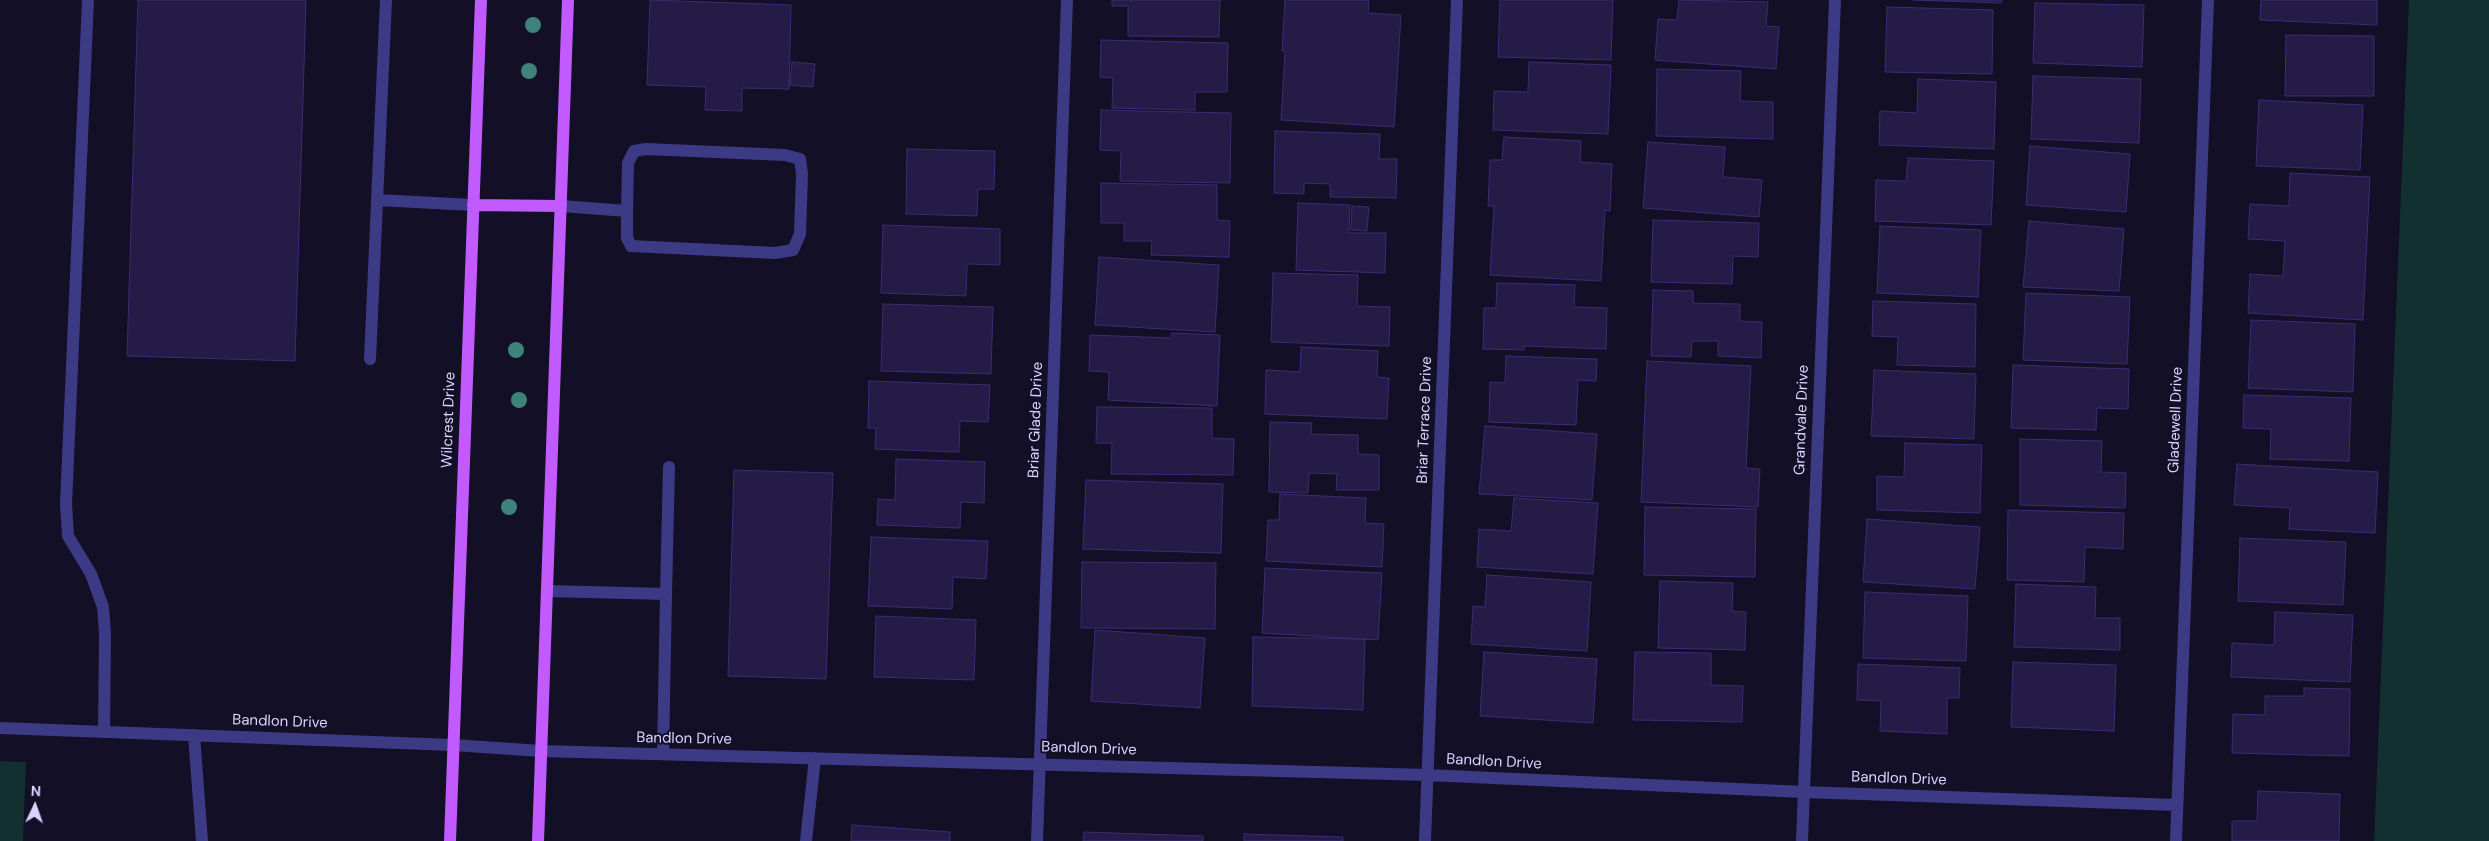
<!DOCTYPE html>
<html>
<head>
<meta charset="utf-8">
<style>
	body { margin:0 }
	#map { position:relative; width:2489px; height:841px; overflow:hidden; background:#130f26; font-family:"DM Sans",sans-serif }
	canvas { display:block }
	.north { position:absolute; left:10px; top:781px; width:50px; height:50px; -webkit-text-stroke:4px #130f26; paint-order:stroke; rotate:3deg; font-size:14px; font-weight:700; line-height:20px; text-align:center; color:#d9d4ff }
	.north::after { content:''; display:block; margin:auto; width:18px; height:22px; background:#d9d4ff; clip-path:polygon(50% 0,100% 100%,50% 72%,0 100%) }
</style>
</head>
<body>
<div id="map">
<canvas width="2489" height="841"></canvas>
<div class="north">N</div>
</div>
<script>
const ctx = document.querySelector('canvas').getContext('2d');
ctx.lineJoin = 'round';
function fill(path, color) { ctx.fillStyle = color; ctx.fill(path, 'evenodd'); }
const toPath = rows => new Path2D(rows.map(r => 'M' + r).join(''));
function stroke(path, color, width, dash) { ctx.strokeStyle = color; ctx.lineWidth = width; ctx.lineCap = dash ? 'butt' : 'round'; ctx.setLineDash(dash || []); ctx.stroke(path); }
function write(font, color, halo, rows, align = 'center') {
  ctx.font = font + ' "DM Sans",sans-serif'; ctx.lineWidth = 4; ctx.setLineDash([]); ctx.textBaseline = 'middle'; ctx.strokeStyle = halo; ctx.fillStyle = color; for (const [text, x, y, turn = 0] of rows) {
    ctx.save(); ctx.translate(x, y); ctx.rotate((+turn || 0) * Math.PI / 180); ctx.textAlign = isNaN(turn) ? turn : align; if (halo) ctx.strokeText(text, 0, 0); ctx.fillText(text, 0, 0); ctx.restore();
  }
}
fill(toPath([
	[2409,0,2489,0,2489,841,2374,841],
	[0,761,26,762,23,841,0,841]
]), '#12302f');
const building = toPath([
	[138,0,306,0,295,361,127,356,138,0],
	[650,0,791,5,789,89,742,88,742,111,705,110,706,87,647,85,650,0],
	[1112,0,1220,0,1219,37,1128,36,1128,6,1112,6,1112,0],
	[1285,0,1369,0,1368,13,1401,15,1394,127,1281,120,1285,51,1282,51,1285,0],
	[1500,0,1613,0,1611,60,1498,57,1500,0],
	[1679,0,1768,2,1766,26,1779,27,1776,69,1655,60,1658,19,1677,20,1679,0],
	[1914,0,2002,0,2001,3,1914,0],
	[2261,0,2377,0,2377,25,2260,20,2261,0],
	[2035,3,2144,5,2142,67,2033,63,2035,3],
	[1887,7,1993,10,1992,74,1885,72,1887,7],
	[2286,35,2374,36,2374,96,2285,96,2286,35],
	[1101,40,1228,43,1227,92,1195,92,1195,110,1112,108,1113,78,1100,77,1101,40],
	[792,62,815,64,813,87,790,85,792,62],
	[1529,62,1611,65,1608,134,1493,130,1494,91,1528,92,1529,62],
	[1657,69,1741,71,1740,101,1773,102,1773,139,1656,136,1657,69],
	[2033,76,2141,79,2139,143,2031,139,2033,76],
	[1918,79,1996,82,1994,149,1879,145,1880,111,1917,113,1918,79],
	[2259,100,2363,105,2360,170,2256,166,2259,100],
	[1101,110,1231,113,1230,183,1120,181,1121,151,1100,150,1101,110],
	[1275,131,1380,134,1379,159,1397,159,1396,198,1330,197,1330,184,1304,183,1304,194,1274,193,1275,131],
	[1504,137,1581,141,1580,162,1612,164,1610,211,1605,210,1601,281,1490,275,1494,206,1488,206,1490,160,1502,160,1504,137],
	[1648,142,1725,147,1723,177,1762,180,1759,217,1643,208,1648,142],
	[2030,146,2130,154,2126,212,2026,205,2030,146],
	[907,149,995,151,994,189,978,189,977,216,906,214,907,149],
	[1908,158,1994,161,1991,225,1875,221,1876,180,1906,181,1908,158],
	[2290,173,2370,177,2363,320,2248,313,2250,274,2283,276,2285,241,2248,239,2250,204,2289,206,2290,173],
	[1101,183,1217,185,1217,220,1230,221,1229,257,1151,255,1152,241,1124,241,1124,223,1101,223,1101,183],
	[1298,203,1350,205,1349,233,1386,233,1385,273,1296,270,1298,203],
	[1352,206,1369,207,1367,231,1351,230,1352,206],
	[1653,220,1759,223,1758,257,1733,256,1732,284,1651,282,1653,220],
	[2029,221,2124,229,2119,291,2023,287,2029,221],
	[883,225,1000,229,1000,265,967,264,966,296,881,293,883,225],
	[1880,226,1981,230,1978,297,1877,293,1880,226],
	[1099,257,1219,265,1215,332,1095,325,1099,257],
	[1273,273,1358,275,1357,306,1390,307,1389,346,1271,342,1273,273],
	[1497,283,1575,285,1574,307,1607,308,1606,349,1524,346,1524,350,1483,349,1484,308,1496,308,1497,283],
	[1653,290,1693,291,1693,303,1740,304,1740,321,1762,322,1761,358,1718,356,1718,341,1692,341,1691,357,1651,356,1653,290],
	[2026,293,2130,297,2127,364,2023,360,2026,293],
	[1873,301,1976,304,1975,367,1897,365,1898,337,1872,336,1873,301],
	[883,304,993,307,991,374,881,371,883,304],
	[2251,320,2355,324,2353,392,2248,388,2251,320],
	[1172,333,1220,335,1217,406,1108,400,1109,372,1089,371,1090,335,1171,338,1172,333],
	[1301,347,1378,351,1377,377,1389,378,1387,419,1265,414,1266,370,1300,372,1301,347],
	[1506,356,1597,359,1596,381,1578,380,1576,425,1489,422,1490,382,1505,383,1506,356],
	[1647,361,1751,366,1746,468,1760,469,1758,507,1641,502,1647,361],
	[2013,365,2129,369,2128,409,2097,408,2096,430,2011,428,2013,365],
	[1874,370,1976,374,1974,439,1871,436,1874,370],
	[869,381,990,385,988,422,960,421,959,452,875,449,876,428,868,428,869,381],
	[2244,395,2351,398,2349,461,2270,459,2271,429,2243,428,2244,395],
	[1097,407,1212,408,1212,438,1234,439,1233,475,1111,474,1112,443,1096,443,1097,407],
	[1270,422,1312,423,1311,434,1358,435,1358,454,1379,455,1379,490,1336,490,1337,474,1309,473,1308,493,1269,492,1270,422],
	[1485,426,1597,434,1592,500,1479,494,1485,426],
	[2020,439,2102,441,2101,472,2126,473,2125,508,2020,505,2020,439],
	[1905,443,1982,445,1980,513,1877,510,1877,476,1904,477,1905,443],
	[896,459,985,462,984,503,961,502,960,528,877,525,878,499,895,500,896,459],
	[2237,464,2378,472,2375,533,2289,529,2290,508,2234,505,2237,464],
	[734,470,833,473,826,679,728,676,734,470],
	[1086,480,1223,484,1221,553,1083,549,1086,480],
	[1280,494,1366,498,1365,523,1384,524,1382,567,1266,561,1268,520,1279,520,1280,494],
	[1514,498,1598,503,1593,574,1477,567,1479,529,1511,531,1514,498],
	[1645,507,1756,509,1755,577,1644,575,1645,507],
	[2008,510,2124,513,2123,549,2085,547,2084,582,2007,580,2008,510],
	[1867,519,1980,527,1975,589,1863,582,1867,519],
	[871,537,988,541,986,579,953,577,952,609,868,606,871,537],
	[2240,538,2346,542,2343,605,2238,601,2240,538],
	[1082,562,1216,563,1215,629,1081,628,1082,562],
	[1265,568,1382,573,1378,640,1262,633,1265,568],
	[1487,575,1591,582,1587,651,1471,644,1473,606,1485,607,1487,575],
	[1660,581,1733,583,1732,611,1746,612,1745,650,1658,648,1660,581],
	[2016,584,2096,587,2095,618,2120,618,2120,650,2014,647,2016,584],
	[1865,592,1968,596,1966,661,1863,658,1865,592],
	[2275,612,2353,615,2350,682,2231,677,2232,643,2274,645,2275,612],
	[876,616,976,620,974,680,874,677,876,616],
	[1095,630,1205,638,1200,708,1091,701,1095,630],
	[1253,637,1365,639,1363,710,1252,706,1253,637],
	[1484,652,1597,659,1593,723,1480,716,1484,652],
	[1635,652,1711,653,1711,685,1743,686,1742,722,1633,720,1635,652],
	[2013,662,2116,665,2114,731,2011,727,2013,662],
	[1858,664,1960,668,1959,698,1947,698,1947,734,1880,731,1881,701,1857,700,1858,664],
	[2304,688,2350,689,2349,756,2232,753,2233,714,2265,715,2265,696,2304,696,2304,688],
	[2258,791,2340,794,2339,841,2232,841,2232,821,2257,821,2258,791],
	[852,825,950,832,950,841,851,841,852,825],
	[1084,832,1203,836,1203,841,1083,841,1084,832],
	[1244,834,1343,837,1343,841,1244,841,1244,834]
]);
fill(building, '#241b47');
stroke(building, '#3b2d73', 1);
stroke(toPath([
	[88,0,66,504,68,536,91,574,103,607,105,634,104,732],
	[377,200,473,205],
	[561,206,627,211,628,163,634,151,646,149,785,155,800,159,802,174,800,234,793,250,775,253,631,246,627,238,627,211],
	[370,359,386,0],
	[547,591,666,594,663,754],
	[666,594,669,467],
	[0,728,453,745,541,751,1427,775,1804,792,2177,805],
	[194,735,202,841],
	[806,841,815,758],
	[1037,841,1067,0],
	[1425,841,1457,0],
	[1802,841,1835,0],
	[2176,841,2208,0]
]), '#3d3a85', 12);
stroke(toPath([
	[473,205,561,206],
	[450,841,481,0],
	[538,841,568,0]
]), '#c25bff', 12);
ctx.fillStyle = '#3d827b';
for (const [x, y] of [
	[533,25],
	[529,71],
	[516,350],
	[519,400],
	[509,507]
]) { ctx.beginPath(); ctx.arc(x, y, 8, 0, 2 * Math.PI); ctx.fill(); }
write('15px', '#d9d4ff', '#130f26', [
	["Wilcrest Drive",449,420,-88],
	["Briar Glade Drive",1036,420,-88],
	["Briar Terrace Drive",1425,420,-88],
	["Grandvale Drive",1802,420,-88],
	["Gladewell Drive",2176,420,-88],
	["Bandlon Drive",280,722,2],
	["Bandlon Drive",684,739,1],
	["Bandlon Drive",1089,749,2],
	["Bandlon Drive",1494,762,3],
	["Bandlon Drive",1899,779,2]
]);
</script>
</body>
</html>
